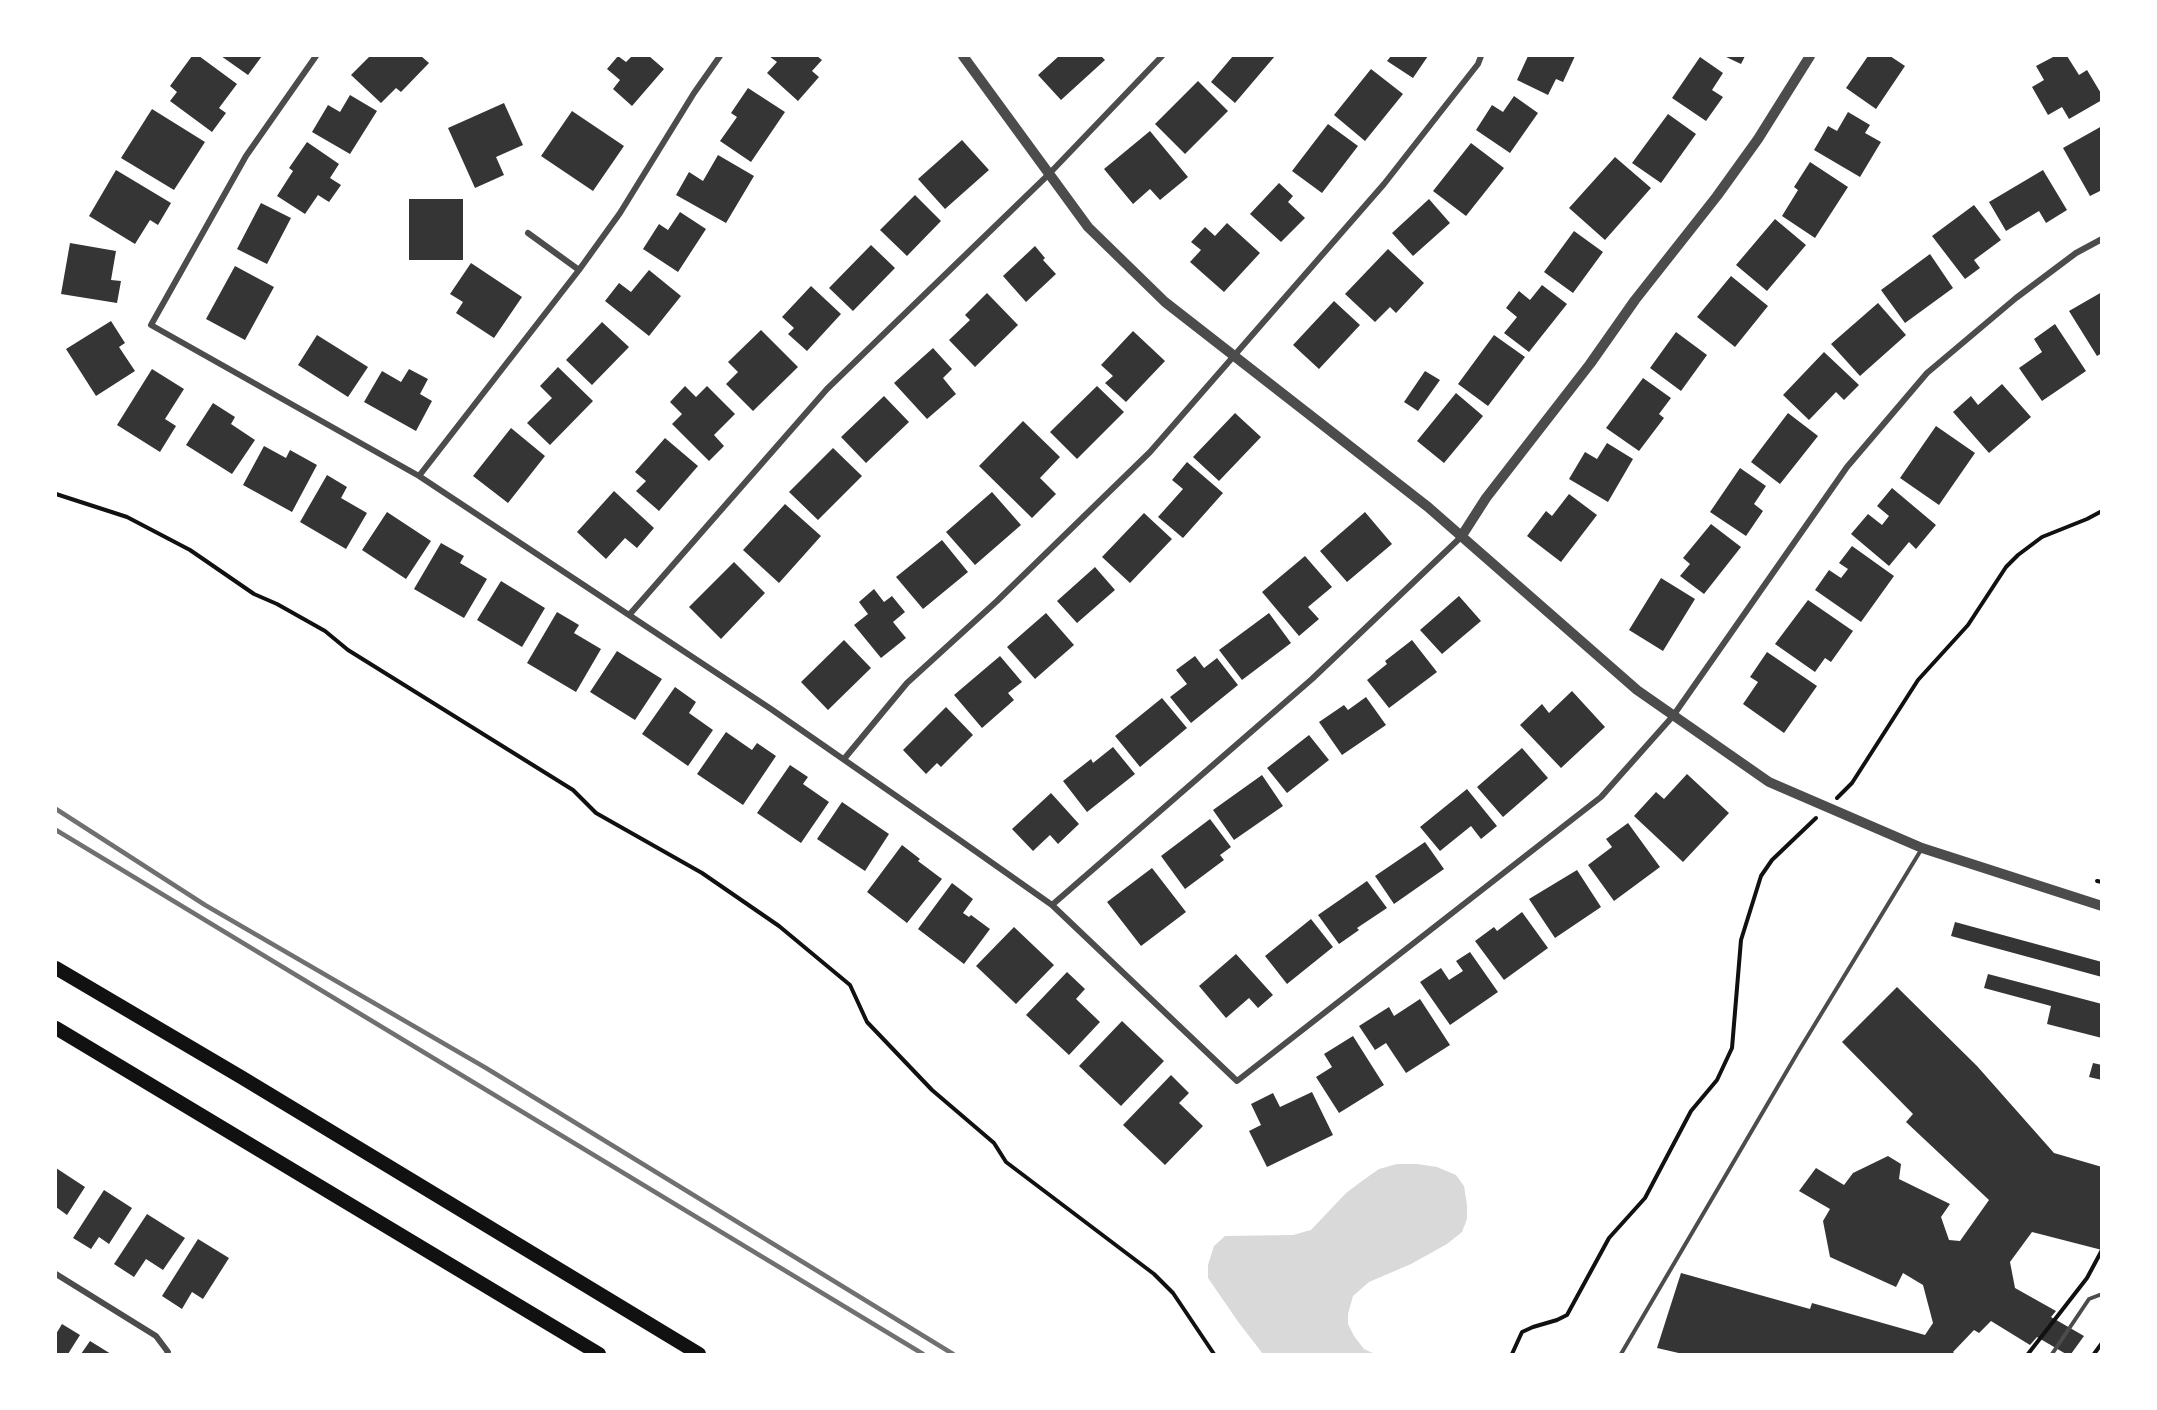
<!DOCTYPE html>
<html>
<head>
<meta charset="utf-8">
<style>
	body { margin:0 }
	#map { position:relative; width:2157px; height:1410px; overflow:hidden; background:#fff; font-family:Poppins,sans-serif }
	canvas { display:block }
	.frame { position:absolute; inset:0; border:57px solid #fff; pointer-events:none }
</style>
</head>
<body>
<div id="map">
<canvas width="2157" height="1410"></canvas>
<div class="frame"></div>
</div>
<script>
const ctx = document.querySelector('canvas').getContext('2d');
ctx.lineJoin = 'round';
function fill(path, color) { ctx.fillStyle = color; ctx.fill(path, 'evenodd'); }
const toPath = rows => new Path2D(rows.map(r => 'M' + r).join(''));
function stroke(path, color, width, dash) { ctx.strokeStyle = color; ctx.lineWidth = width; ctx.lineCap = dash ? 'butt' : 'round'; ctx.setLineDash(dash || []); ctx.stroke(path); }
fill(toPath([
	[1397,1164,1418,1164,1437,1167,1456,1175,1464,1186,1467,1205,1467,1219,1462,1232,1447,1244,1411,1264,1369,1282,1353,1296,1348,1314,1348,1324,1354,1336,1364,1349,1375,1354,1263,1354,1239,1323,1208,1278,1208,1265,1214,1246,1225,1236,1293,1235,1311,1230,1346,1193,1362,1181,1379,1169]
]), '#d9d9d9');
fill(toPath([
	[192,56,199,56,237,84,219,108,226,113,212,132,170,101,177,92,170,86],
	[221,56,262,56,248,75],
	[370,56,421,56,429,63,401,92,396,88,381,103,351,75],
	[618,56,626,62,632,56,649,56,664,69,632,106,613,89,620,80,607,69],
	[769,56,817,56,822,60,812,71,819,77,798,101,767,73,777,62],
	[1059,56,1101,56,1105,60,1061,100,1038,75],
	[1233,56,1275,56,1235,103,1211,82],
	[1391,56,1428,56,1413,78,1387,61],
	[1528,56,1575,56,1563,82,1556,79,1548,95,1517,80],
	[1724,56,1745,56,1741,64],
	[1868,56,1890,56,1905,66,1876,109,1846,88],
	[2055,56,2067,56,2079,75,2087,70,2102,95,2102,100,2069,119,2062,107,2048,115,2032,87,2044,80,2036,66],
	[1700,57,1723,73,1712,90,1723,97,1706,121,1672,98],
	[1371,69,1403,94,1365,141,1334,115],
	[1198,81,1228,111,1185,154,1155,124],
	[748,88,785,112,751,162,720,141,737,117,731,113],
	[350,95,377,111,350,154,312,132,328,105,340,112],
	[1514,96,1538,113,1510,153,1476,130,1492,105,1503,112],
	[504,103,523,145,496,157,504,175,475,188,448,128],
	[152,109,205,142,174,190,121,158],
	[572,111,624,146,593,191,541,156],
	[1848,112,1870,125,1865,133,1881,142,1860,177,1814,150,1828,126,1837,131],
	[1668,114,1696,134,1661,183,1632,163],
	[1328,124,1358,146,1322,193,1292,171],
	[2102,126,2102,190,2090,196,2063,148],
	[1150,131,1188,177,1160,200,1150,189,1133,204,1104,169],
	[962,140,989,170,945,209,918,179],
	[307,142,339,164,330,178,341,185,329,202,318,195,305,214,277,196,293,171,289,168],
	[1471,143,1504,168,1466,216,1433,191],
	[718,155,754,176,726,223,676,195,689,172,703,181],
	[1615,157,1651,188,1605,240,1569,208],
	[1810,162,1848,187,1815,238,1782,216,1798,190,1794,187],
	[116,170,171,203,158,225,150,220,135,244,89,216],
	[2043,170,2067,210,2046,223,2039,211,2006,231,1989,202],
	[1279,183,1293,196,1288,202,1305,218,1281,242,1250,214],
	[915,195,941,221,907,256,880,230],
	[409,199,463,199,463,260,409,260],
	[1429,199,1450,223,1413,256,1392,233],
	[261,203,291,218,267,264,237,249],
	[1974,205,2001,240,1974,260,1980,268,1965,279,1932,236],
	[680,212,706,229,678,272,643,249,659,224,668,230],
	[1775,219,1806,245,1767,291,1736,265],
	[1227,223,1260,253,1224,292,1190,262,1201,250,1191,242,1205,227,1215,236],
	[1574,231,1603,252,1573,293,1544,272],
	[70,243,116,251,111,280,121,281,117,303,61,294],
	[871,245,895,268,853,311,829,288],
	[1035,246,1045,258,1043,260,1056,274,1026,302,1003,276],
	[1388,249,1424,283,1396,313,1390,307,1375,322,1345,294],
	[1930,254,1953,288,1905,323,1881,290],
	[471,263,522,297,494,338,456,313,463,302,450,294],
	[235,266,274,287,245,340,206,319],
	[649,270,681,296,649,336,605,301,619,283,631,292],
	[1731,276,1768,306,1735,347,1697,317],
	[1542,285,1567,304,1529,352,1504,333,1517,317,1506,308,1519,291,1530,300],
	[811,286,841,314,807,351,788,334,794,328,782,317],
	[2102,292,2102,353,2097,356,2069,311],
	[987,293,1018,325,975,367,949,340,970,320,965,315],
	[1334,301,1360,325,1319,369,1293,345],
	[1878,303,1906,335,1860,376,1831,344],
	[111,321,125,343,119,347,135,371,96,396,66,349],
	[602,322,629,347,592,385,566,360],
	[2055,324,2086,371,2042,401,2019,368,2042,352,2034,339],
	[761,330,798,367,753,411,726,384,738,372,728,362],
	[1133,331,1165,361,1126,402,1105,383,1113,376,1101,365],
	[1676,332,1707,355,1681,391,1650,368],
	[317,335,368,367,348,397,298,365],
	[1494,335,1525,357,1488,406,1458,384],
	[933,348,952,369,943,378,956,394,927,419,894,383],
	[1824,352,1859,385,1844,400,1836,392,1809,420,1783,395],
	[558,367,593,401,550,445,527,423,552,398,540,386],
	[152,369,184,389,165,419,176,426,160,452,117,425],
	[409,369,428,379,420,394,432,401,416,431,364,402,382,371,401,382],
	[1425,371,1440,380,1418,411,1404,402],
	[1643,378,1671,398,1659,414,1664,418,1639,451,1606,428],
	[2002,384,2031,417,1989,453,1953,412,1971,396,1978,405],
	[685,386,696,397,707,386,735,414,714,435,724,446,709,461,672,424,682,414,670,402],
	[1097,386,1124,412,1077,459,1050,432],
	[1456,393,1483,416,1444,463,1417,441],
	[884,396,909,422,866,463,841,437],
	[213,403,235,417,231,424,255,440,232,474,186,445],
	[1235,413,1261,437,1219,481,1193,457],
	[1788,413,1818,436,1780,484,1751,462],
	[1023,421,1060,457,1040,478,1056,494,1032,518,979,466],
	[1936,426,1975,453,1939,505,1900,478],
	[511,428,545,456,508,503,473,476],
	[665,438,698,466,659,511,636,491,646,481,635,472],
	[1607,443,1633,459,1608,502,1569,479,1585,452,1597,459],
	[264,446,286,458,290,450,317,465,292,512,243,485],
	[833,448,862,476,818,520,789,492],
	[1187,462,1223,493,1183,538,1158,517,1183,489,1172,480],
	[1740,468,1766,486,1754,504,1763,511,1746,536,1710,512],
	[327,475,347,487,341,498,367,513,346,549,300,522],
	[1892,488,1936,525,1916,549,1909,542,1889,566,1851,534,1868,514,1882,525,1889,516,1877,506],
	[614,491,654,528,637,548,625,538,606,559,577,532],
	[992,492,1021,525,975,565,946,532],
	[1569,494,1597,515,1561,562,1527,536,1546,511,1552,516],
	[785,504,821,536,779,583,743,550],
	[387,512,431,541,406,579,362,550],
	[1365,512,1392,544,1347,582,1320,551],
	[1144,513,1172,539,1130,583,1102,557],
	[1711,524,1741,547,1704,594,1680,576,1690,564,1683,558],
	[942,540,968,572,923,609,896,577],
	[441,543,464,556,460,563,487,579,464,618,414,589],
	[1852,546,1894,576,1861,622,1815,590,1829,570,1841,578,1848,569,1839,563],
	[1305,556,1332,587,1308,607,1319,619,1299,636,1262,592],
	[734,562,765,593,721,639,689,607],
	[1095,567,1115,590,1077,623,1057,601],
	[1661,578,1695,599,1663,651,1629,630],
	[501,581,545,608,522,647,477,620],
	[874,589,884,602,892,596,905,612,893,622,906,638,881,658,854,625,868,614,859,602],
	[1459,596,1481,621,1442,654,1420,630],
	[1808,600,1853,631,1831,662,1825,658,1815,672,1775,644],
	[557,612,579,625,574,633,601,649,576,692,527,663],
	[1046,613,1074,645,1035,679,1007,647],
	[1269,613,1291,643,1242,680,1219,650],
	[844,640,871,668,828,710,801,682],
	[1412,640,1437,672,1389,708,1367,680,1387,664,1385,661],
	[617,651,662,679,635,720,590,692],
	[1767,652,1817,686,1784,733,1743,704,1758,682,1750,677],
	[1000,656,1022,682,1008,693,1014,700,982,728,954,695],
	[1195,656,1204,668,1217,658,1238,685,1191,723,1170,697,1187,684,1176,670],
	[675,687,696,702,689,713,713,730,688,766,642,734],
	[1572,691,1605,727,1561,768,1520,725,1542,704,1549,713],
	[1366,697,1386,725,1342,755,1319,722,1344,705,1348,710],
	[1162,698,1187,728,1140,767,1115,736],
	[946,707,973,735,941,767,937,763,926,774,903,750],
	[726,732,752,750,757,743,776,756,743,805,697,774],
	[1309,735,1329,760,1287,793,1267,768],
	[1113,747,1135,774,1087,812,1063,781,1091,759,1093,763],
	[1522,748,1548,778,1503,817,1477,787],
	[790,765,808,777,803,784,829,802,801,843,757,813],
	[1687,774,1729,813,1683,862,1634,816,1656,792,1664,799],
	[1262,775,1283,806,1234,840,1213,810],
	[1467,789,1497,826,1481,839,1471,826,1440,851,1420,827],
	[1051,793,1079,824,1058,844,1050,835,1033,851,1012,829],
	[842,802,889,834,865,871,817,839],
	[1210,819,1231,847,1220,855,1224,860,1185,889,1161,856],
	[1628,823,1660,867,1614,901,1588,865,1612,847,1606,839],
	[1425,842,1444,869,1394,904,1375,876],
	[902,845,920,859,918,861,942,879,907,923,867,892],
	[1152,868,1186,912,1141,946,1107,902],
	[1577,870,1601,907,1555,938,1529,899],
	[1367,881,1387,908,1357,928,1359,930,1339,944,1318,915],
	[952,883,973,899,963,913,969,917,971,915,990,929,964,964,918,929],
	[1522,912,1548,948,1504,980,1475,941,1494,927,1497,931],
	[1311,919,1333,947,1287,984,1265,956],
	[1955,922,2102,962,2102,977,1951,936],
	[1014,927,1054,965,1016,1004,976,966],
	[1470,952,1498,992,1450,1025,1420,982,1441,968,1449,980,1463,971,1456,961],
	[1236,954,1273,995,1258,1008,1249,998,1226,1018,1199,986],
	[1067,972,1085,989,1076,999,1100,1022,1069,1055,1026,1015],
	[1988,974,2102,1004,2102,1038,2047,1024,2051,1006,1984,988],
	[1897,987,1977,1066,2054,1153,2102,1167,2102,1250,2032,1232,2010,1262,2015,1288,2056,1311,2051,1317,2084,1336,2071,1354,2066,1354,2037,1337,2030,1345,1991,1321,1979,1333,1974,1330,1953,1352,1955,1354,1683,1354,1657,1348,1681,1273,1810,1309,1812,1303,1925,1335,1933,1323,1923,1285,1903,1273,1896,1287,1830,1257,1823,1221,1830,1209,1799,1191,1816,1168,1844,1185,1853,1173,1888,1156,1901,1164,1899,1179,1950,1204,1941,1217,1949,1240,1960,1241,1989,1200,1906,1122,1913,1114,1842,1042],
	[1420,999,1450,1045,1406,1073,1386,1043,1375,1050,1359,1026,1389,1007,1394,1016],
	[1122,1021,1164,1061,1121,1106,1079,1066],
	[1353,1036,1384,1085,1339,1113,1316,1077,1332,1067,1324,1054],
	[2093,1063,2102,1065,2102,1080,2089,1077],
	[1171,1075,1189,1093,1179,1103,1203,1126,1165,1165,1123,1125],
	[1312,1092,1333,1135,1267,1167,1249,1131,1261,1125,1251,1104,1273,1093,1280,1107],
	[56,1168,85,1187,67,1215,56,1207],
	[104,1190,132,1208,109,1244,99,1237,91,1249,73,1238],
	[147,1214,185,1238,163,1270,146,1259,134,1277,114,1264],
	[198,1239,229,1258,203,1299,192,1292,182,1309,162,1296],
	[62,1324,80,1335,68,1354,56,1354,56,1334],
	[90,1341,111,1354,81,1354]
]), '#353535');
stroke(toPath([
	[56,494,127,517,190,550,254,594,277,604,325,631,348,650,573,790,596,813,702,873,779,926,850,985,867,1022,932,1090,994,1143,1006,1162,1154,1274,1173,1293,1214,1354],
	[1837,798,1852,783,1918,680,1968,625,2006,567,2018,555,2042,537,2087,519,2102,511],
	[2097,881,2102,882],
	[1512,1354,1522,1332,1533,1327,1557,1320,1567,1315,1609,1238,1645,1198,1691,1111,1717,1080,1732,1048,1741,940,1761,876,1772,860,1816,818],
	[2028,1354,2087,1278,2102,1250],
	[2094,1354,2102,1343]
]), '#111', 4);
stroke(toPath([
	[1621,1354,1798,1052,1921,850],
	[2052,1354,2089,1299,2102,1294]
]), '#4c4c4c', 4);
stroke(toPath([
	[316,56,246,156,151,325,419,476,771,709,961,841,1052,905,1237,1081,1601,797,1673,716,1847,467,1927,373,2016,298,2076,253,2102,239],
	[528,233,579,270],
	[419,476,579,270,620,213,694,93,720,56],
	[630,614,827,389,1048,175,1162,56],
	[844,759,907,683,997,601,1150,452,1384,184,1478,64,1481,56],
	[1052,905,1312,679,1461,537],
	[56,1274,156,1336,168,1352,167,1354]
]), '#4c4c4c', 6);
stroke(toPath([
	[963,56,1088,227,1165,302,1428,507,1637,690,1769,782,1922,848,2102,906],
	[1461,537,1486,498,1590,364,1635,300,1717,196,1758,139,1810,56]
]), '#4c4c4c', 10);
stroke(toPath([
	[56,968,241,1077,699,1354],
	[56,1028,599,1354]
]), '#111', 14);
stroke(toPath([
	[56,809,205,905,486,1068,953,1354],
	[56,830,923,1354]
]), '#707070', 4.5);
</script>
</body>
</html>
